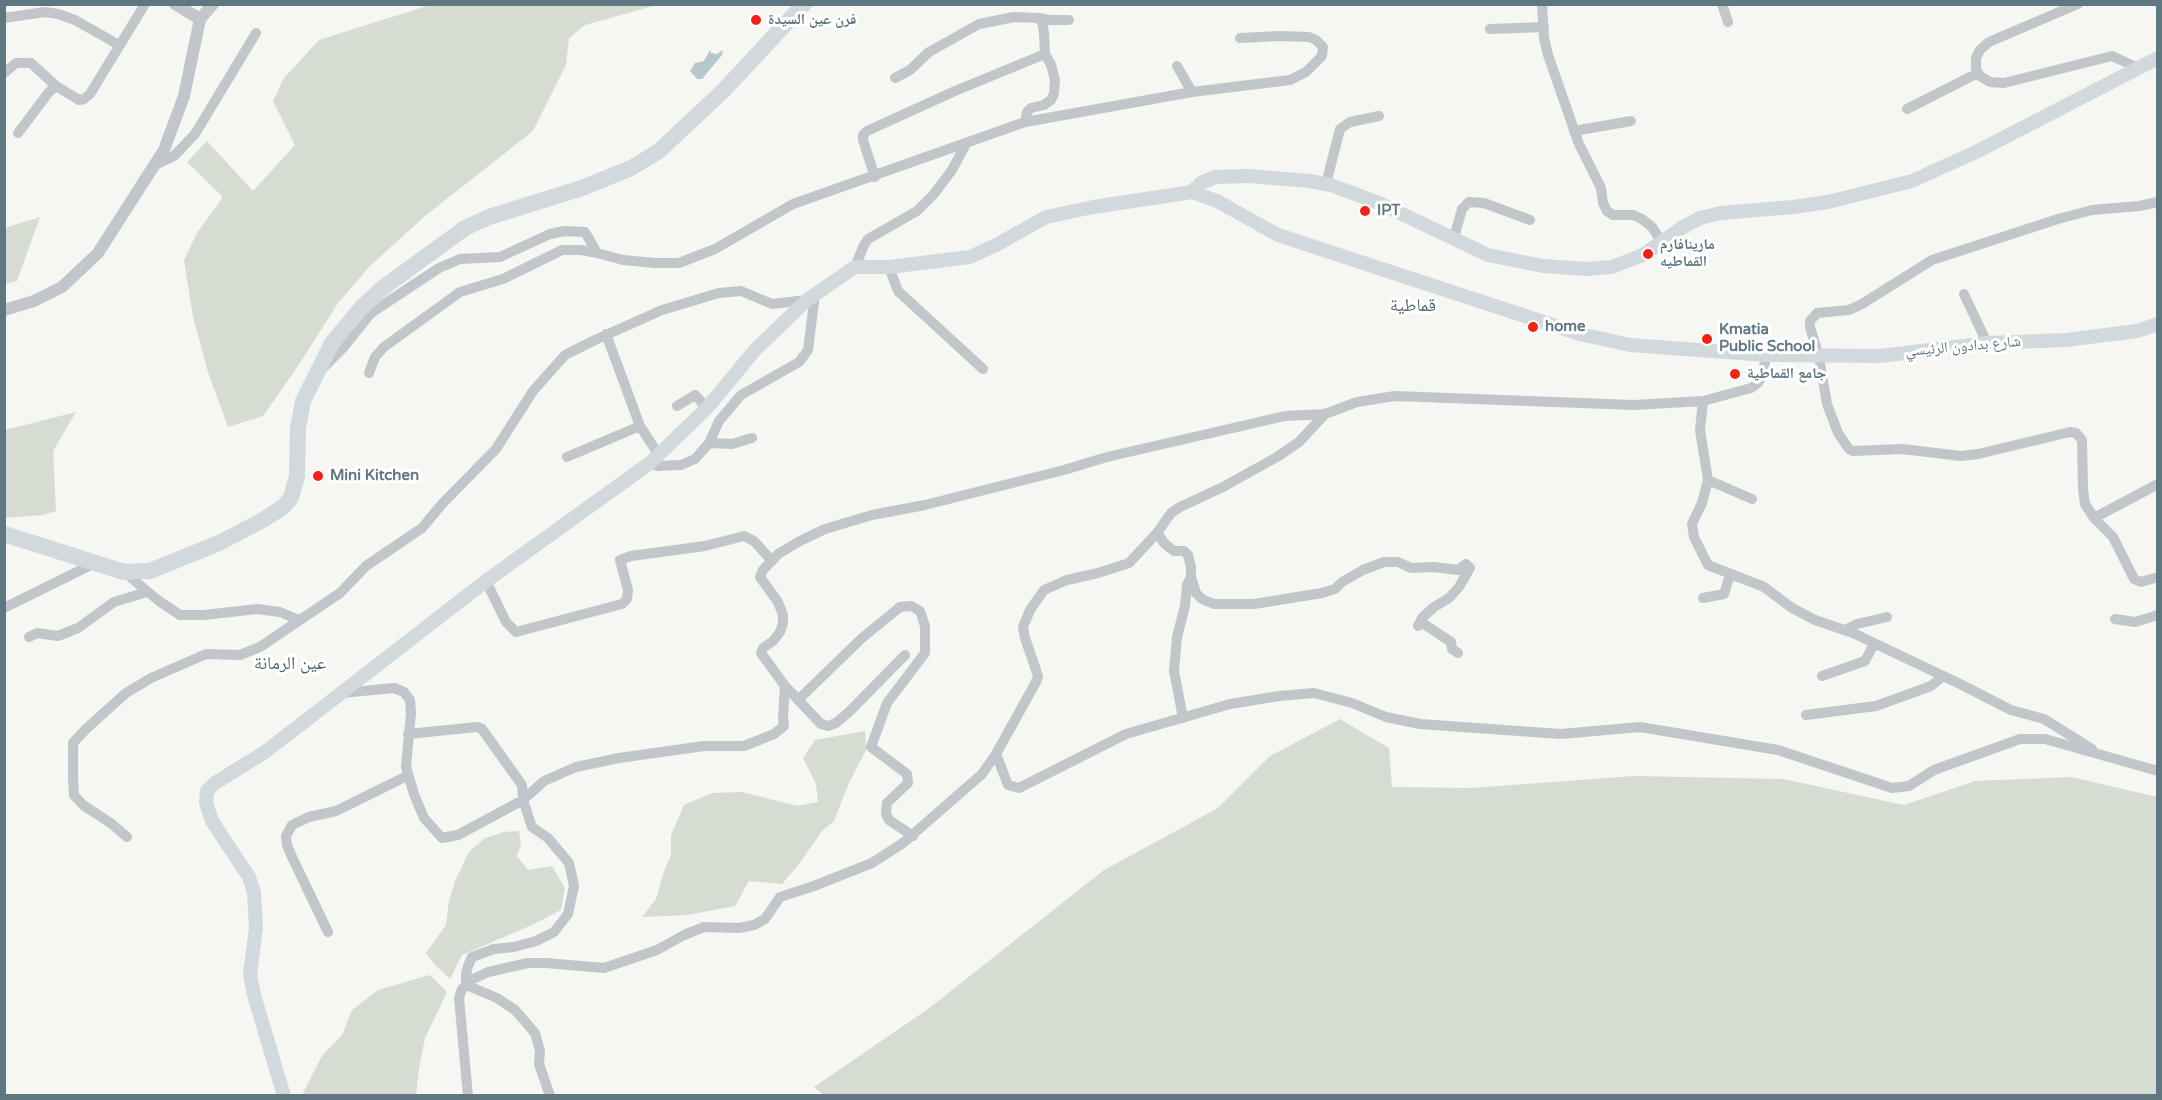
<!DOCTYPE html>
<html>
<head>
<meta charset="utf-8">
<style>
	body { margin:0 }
	#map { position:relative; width:2162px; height:1100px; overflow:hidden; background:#f6f6f2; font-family:"Varela Round",sans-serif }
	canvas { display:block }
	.frame { position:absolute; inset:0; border:6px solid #5e7780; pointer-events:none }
</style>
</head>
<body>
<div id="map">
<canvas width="2162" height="1100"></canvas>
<div class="frame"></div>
</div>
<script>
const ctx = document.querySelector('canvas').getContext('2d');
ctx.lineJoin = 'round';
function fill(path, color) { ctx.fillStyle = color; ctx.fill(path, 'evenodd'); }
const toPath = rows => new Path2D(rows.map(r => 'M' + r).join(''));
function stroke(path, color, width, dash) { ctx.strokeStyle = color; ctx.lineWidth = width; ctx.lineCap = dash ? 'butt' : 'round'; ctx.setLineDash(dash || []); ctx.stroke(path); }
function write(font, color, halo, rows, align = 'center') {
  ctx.font = font + ' "Varela Round","Noto Naskh Arabic",sans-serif'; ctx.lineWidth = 6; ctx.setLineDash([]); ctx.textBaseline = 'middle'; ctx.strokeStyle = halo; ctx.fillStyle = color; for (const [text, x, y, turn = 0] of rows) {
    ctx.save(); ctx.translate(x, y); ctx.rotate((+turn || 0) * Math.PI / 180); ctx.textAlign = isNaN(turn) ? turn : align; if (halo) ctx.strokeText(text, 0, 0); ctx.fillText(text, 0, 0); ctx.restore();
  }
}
fill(toPath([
	[430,5,657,5,585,25,569,38,566,65,533,131,425,216,369,267,338,303,296,369,263,416,228,427,208,372,193,317,184,260,197,233,223,197,187,162,207,141,253,191,295,145,273,101,284,78,319,40],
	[40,217,17,281,5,284,5,228],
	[76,412,53,451,56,511,42,515,5,518,5,430],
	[1340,719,1389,748,1392,787,1471,788,1634,776,1783,779,1904,805,1975,781,2072,777,2157,797,2157,1095,825,1096,814,1087,928,1009,1104,870,1218,808,1270,756],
	[865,731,866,750,848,785,834,821,822,831,799,864,782,884,749,881,735,906,687,915,642,917,656,899,664,871,671,855,671,835,684,805,712,793,742,792,797,806,818,802,816,784,803,758,815,740],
	[519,831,521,844,517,856,528,870,552,866,565,888,561,910,532,925,462,955,450,979,434,964,426,953,446,925,449,901,455,881,469,852,485,838,504,832],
	[430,975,447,992,425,1038,419,1069,416,1095,302,1095,322,1056,342,1035,352,1010,378,990]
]), '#d6dcd1');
fill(toPath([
	[710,50,711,53,717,54,723,50,722,55,702,79,697,79,690,71,695,63,704,61]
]), '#b5c8ca');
stroke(toPath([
	[1542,4,1544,38,1548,55,1579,144,1601,188,1603,203,1607,211,1613,215,1633,215,1642,219,1652,227,1661,241],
	[1722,4,1728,22],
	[2078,4,1989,42,1980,50,1976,58,1976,69,1980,76,1990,82,2004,83,2112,56,2138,68],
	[4,18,45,12,58,14,75,20,119,45],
	[1039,18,1049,20,1069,20],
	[1490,29,1544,27],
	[1177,66,1192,92],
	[4,73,16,63,31,63,56,86],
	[895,78,910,70,929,52,979,24,1014,17,1039,18,1042,22,1044,33,1045,54,1051,65,1055,80,1054,94,1051,100,1044,105,1031,108,1027,112,1025,122],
	[1907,109,1978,73],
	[1574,131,1631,121],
	[18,133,49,92,56,86,79,100,84,99,90,94,145,4],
	[155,165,174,156,195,134,256,33],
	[875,177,863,140,863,135,867,131,955,91,1045,54],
	[1326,184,1340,129,1350,122,1379,116],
	[2158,202,2139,206,2092,210,2058,219,1932,260,1862,304,1849,310,1817,313,1810,321,1810,327,1819,357,1827,404,1838,433,1849,449,1853,451,1902,449,1961,456,1978,454,2070,432,2076,433,2082,440,2083,489,2085,504,2094,518,2158,484],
	[1454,238,1462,209,1469,202,1484,203,1530,220],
	[855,267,864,245,868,239,917,211,933,195,952,170,966,144],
	[889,267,898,291,983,369],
	[1964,294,1987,343],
	[606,334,640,426,658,454],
	[324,367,343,348,371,313,439,268,460,259,500,257,550,234,565,231,585,232,597,253,623,260,655,263,679,263,715,249,793,204,1025,122,1192,92,1290,80,1306,72,1322,56,1323,47,1316,40,1309,37,1279,36,1240,38],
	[369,373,375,357,384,347,460,292,503,279,562,250,581,250,597,253],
	[1703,401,1700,430,1708,480,1702,503,1692,524,1694,537,1708,565,1764,587,1792,608,1815,620,1853,633,1958,683,2011,710,2044,719,2092,749],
	[677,406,695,395,707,408],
	[709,443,732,444,752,438],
	[567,457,640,426],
	[650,463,657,466,681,465,695,459,709,443,719,421,741,395,799,362,808,350,815,294],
	[1708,480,1752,499],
	[2094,518,2113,537,2134,579,2141,582,2158,577],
	[1157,533,1165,544,1174,551,1184,551,1188,555,1191,567,1191,577,1187,585,1185,606,1177,637,1174,671,1183,718],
	[124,572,159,601,180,615,204,615,257,609,280,612,299,620],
	[1191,577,1196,593,1202,599,1214,604,1254,604,1322,593,1335,589,1342,582,1363,570,1384,562,1398,562,1411,568,1434,567,1458,570,1466,564,1470,568,1459,587,1449,598,1434,607,1422,618,1418,626],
	[486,581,506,622,516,632,622,604,627,599,628,590,620,560,631,556,705,546,744,536,754,541,772,561],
	[1703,598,1724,594,1730,575],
	[4,608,93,564],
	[2115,619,2135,622,2158,615],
	[1421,622,1451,642,1452,649,1458,653],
	[1845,630,1857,624,1887,617],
	[29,637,37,633,58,636,78,628,114,602,147,592],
	[1822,676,1865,661,1874,644],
	[785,686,821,724,828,726,836,723,849,712,905,655],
	[341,693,394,688,404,692,410,700,411,713,406,767,414,794,424,818,442,838,458,835,523,800,544,781,576,767,619,758,704,746,744,746,774,734,784,726,783,717,785,686,761,653,763,648,773,641,780,632,783,623,783,615,778,602,760,577,763,570,778,554,800,541,825,529,872,515,925,505,1064,470,1107,457,1285,416,1325,414,1357,402,1395,396,1634,405,1703,401,1751,388,1758,383,1761,378,1767,355],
	[798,700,862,638,900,607,911,606,920,611,925,626,925,653,887,703,871,747,907,774,908,783,887,803,886,814,889,820,913,836],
	[1806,715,1876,706,1931,686,1943,676],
	[408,734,477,727,482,729,522,785,523,800,532,827,548,838,569,863,574,886,568,914,554,932,536,941,514,947,494,949,472,957,468,966,466,974,466,985,497,998,515,1010,535,1033,540,1051,539,1064,550,1096],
	[996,754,1008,785,1019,788,1126,734,1230,704,1279,696,1314,693,1352,703,1386,717,1420,724,1561,734,1640,727,1778,750,1892,788,1909,786,1934,770,2020,739,2045,739,2158,771],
	[127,837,112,824,83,805,74,795,73,779,73,743,86,729,126,693,151,678,206,654,240,655,260,647,340,593,366,566,422,528,442,504,496,449,533,391,565,355,595,340,662,310,719,293,741,291,772,304,807,300],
	[328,932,292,857,287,845,286,836,292,825,309,817,336,811,407,776],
	[468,1096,459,998,462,989,471,980,488,972,528,963,546,963,604,968,657,950,684,935,704,927,739,928,754,925,765,919,780,897,814,886,872,863,903,843,982,774,996,754,1036,682,1038,677,1036,670,1025,638,1023,627,1030,610,1044,590,1067,580,1098,573,1129,563,1157,533,1171,513,1180,507,1223,487,1277,457,1299,442,1325,414]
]), '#c0c6c9', 10);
stroke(toPath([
	[175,4,200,19],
	[4,310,34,301,62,287,98,253,164,150,184,96,200,19,213,4]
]), '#c0c6c9', 12);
stroke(toPath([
	[1192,192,1201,183,1215,177,1249,176,1309,181,1331,185,1379,203,1488,255,1543,266,1587,269,1612,267,1643,255,1683,227,1700,218,1721,213,1793,207,1828,202,1912,181,1978,151,2158,58],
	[284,1096,254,995,250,974,256,928,254,893,249,877,212,821,206,803,207,791,215,783,265,752,486,581,650,463,707,408,755,350,807,300,855,267,889,267,970,257,998,244,1046,217,1093,207,1192,192,1217,201,1278,235,1580,334,1630,345,1767,355,1880,356,1987,343,2066,340,2137,331,2158,324]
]), '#d2d9dc', 14);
stroke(toPath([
	[4,534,124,572,150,571,219,543,263,520,283,507,291,498,297,476,298,428,303,401,332,343,362,307,384,287,465,228,489,217,582,188,631,168,659,151,723,91,804,4]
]), '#d2d9dc', 16);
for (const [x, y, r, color] of [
	[756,20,6,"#f52113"],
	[1365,211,6,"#f52113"],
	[1648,254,6,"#f52113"],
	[1533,327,6,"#f52113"],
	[1707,339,6,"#f52113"],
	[1735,374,6,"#f52113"],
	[318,476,6,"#f52113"]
]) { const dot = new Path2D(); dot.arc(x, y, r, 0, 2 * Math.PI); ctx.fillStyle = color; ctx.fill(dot); stroke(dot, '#fff', 2); }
write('bold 15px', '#5e7780', '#fff', [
	["فرن عين السيدة",768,20],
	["IPT",1377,211],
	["مارينافارم",1660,245],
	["القماطيه",1660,262],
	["home",1545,327],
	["Kmatia",1719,330],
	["Public School",1719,347],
	["جامع القماطية",1747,374],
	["Mini Kitchen",330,476]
], 'left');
write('15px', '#5e7780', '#fff', [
	["شارع بدادون الرئيسي",1963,347,-5]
]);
write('18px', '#51646b', '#fff', [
	["قماطية",1413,306],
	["عين الرمانة",290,664]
]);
</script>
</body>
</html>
